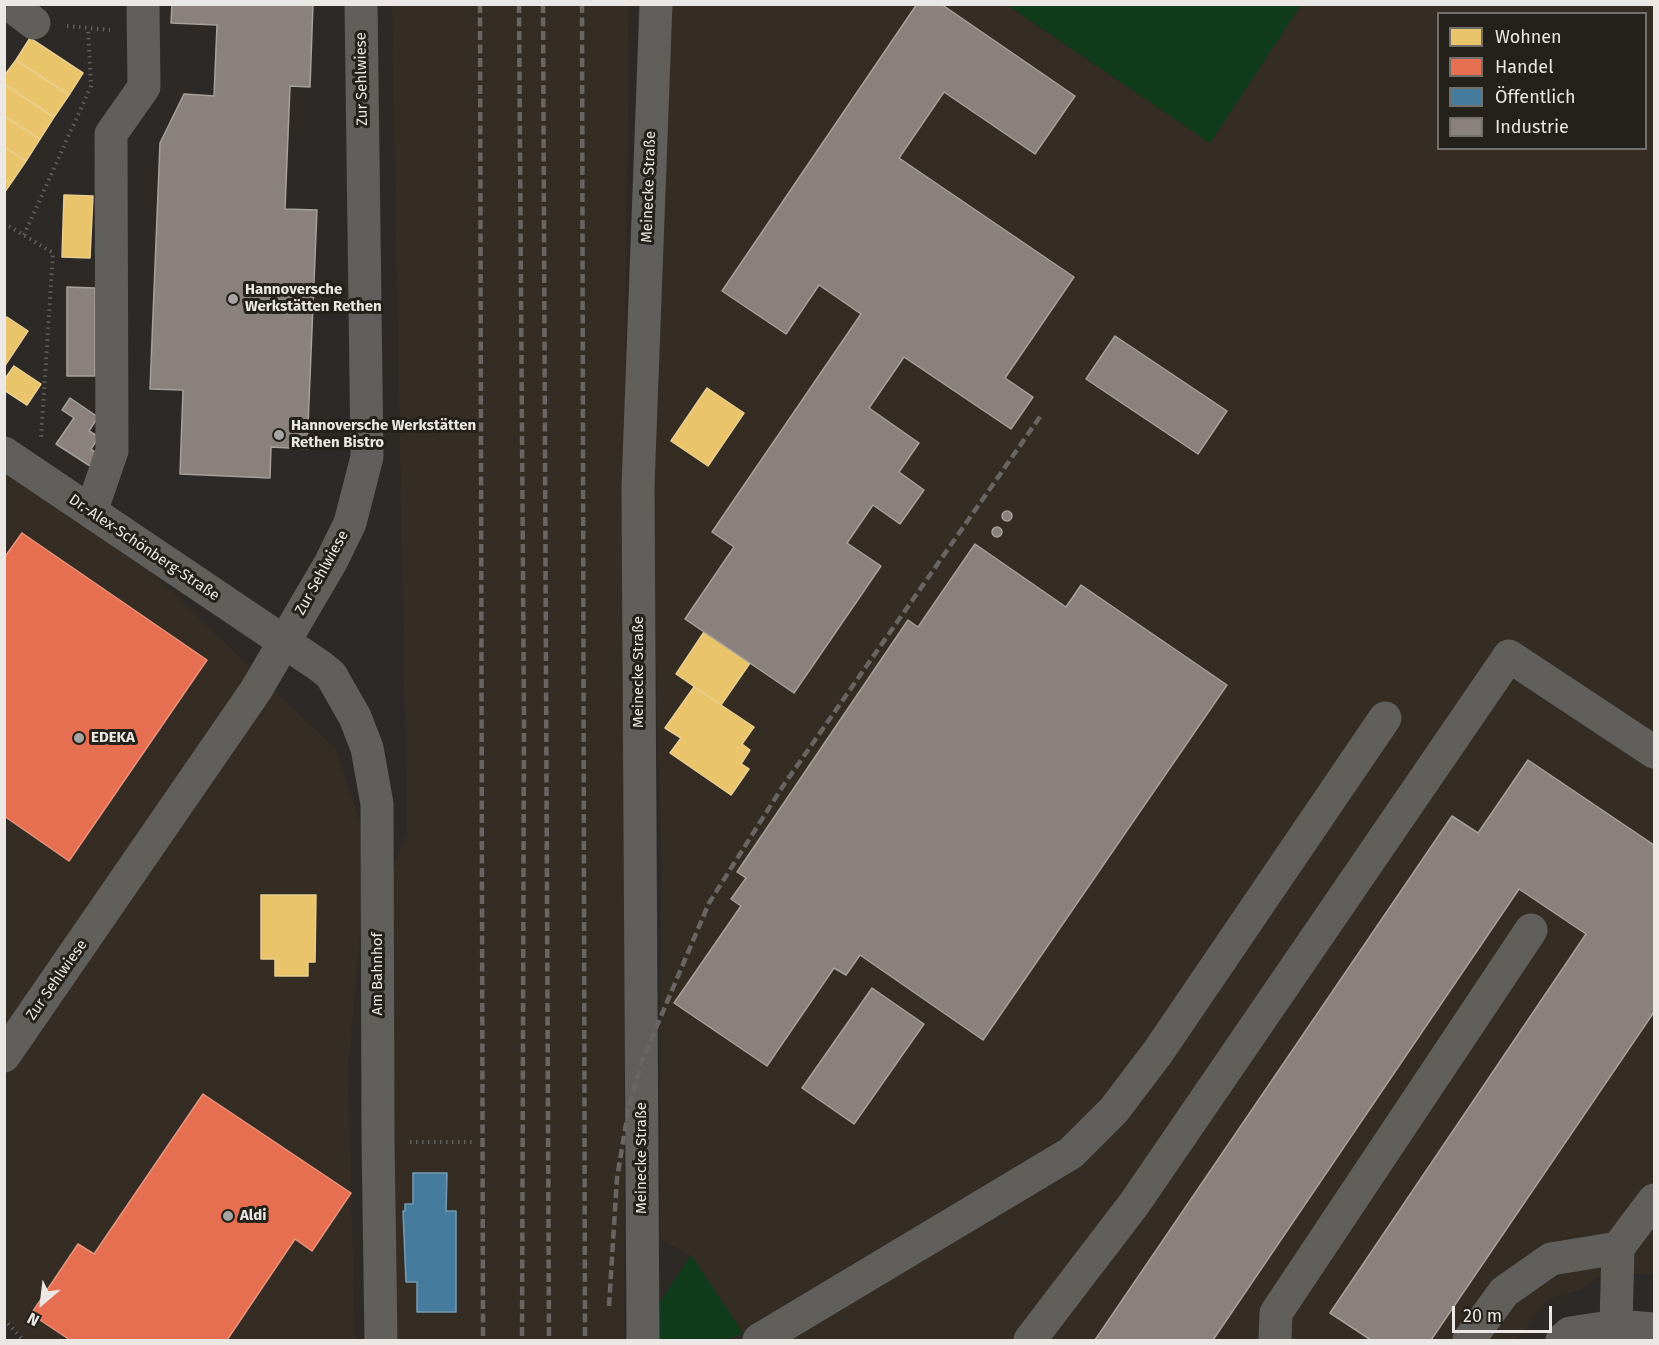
<!DOCTYPE html>
<html>
<head>
<meta charset="utf-8">
<style>
	body { margin:0 }
	#map { position:relative; width:1659px; height:1345px; overflow:hidden; background:#2c2926; font-family:"Fira Sans",sans-serif }
	canvas { display:block }
	.frame { position:absolute; inset:0; border:6px solid #eae7e4; pointer-events:none }
	.legend { position:absolute; left:1437px; top:12px; width:210px; height:138px; box-sizing:border-box; background:#24201a; border:2px solid #73706b; margin:0; padding:8px 10px; list-style:none; font-size:18px; color:#eae7e4 }
	.legend li { display:flex; align-items:center; gap:12px; height:30px }
	.legend b { width:30px; border:2px solid #73706b }
	.north { position:absolute; left:12px; top:1273px; width:60px; height:60px; -webkit-text-stroke:4px #24201a; paint-order:stroke; rotate:208deg; font-size:16px; font-weight:700; line-height:24px; text-align:center; color:#eae7e4 }
	.north::after { content:''; display:block; margin:auto; width:21px; height:27px; background:#eae7e4; clip-path:polygon(50% 0,100% 100%,50% 72%,0 100%) }
	.scale { position:absolute; left:1452px; top:1306px; width:100px; height:27px; box-sizing:border-box; border:3px solid #eae7e4; border-top:0; padding-left:8px; font-size:18px; line-height:21px; white-space:nowrap; color:#eae7e4; -webkit-text-stroke:4px #24201a; paint-order:stroke }
</style>
</head>
<body>
<div id="map">
<canvas width="1659" height="1345"></canvas>
<div class="frame"></div>
<ul class="legend">
<li><b style="height:16px;background:#e9c46a"></b>Wohnen</li>
<li><b style="height:16px;background:#e76f51"></b>Handel</li>
<li><b style="height:16px;background:#457b9d"></b>Öffentlich</li>
<li><b style="height:16px;background:#8a817c"></b>Industrie</li>
</ul>
<div class="north">N</div>
<div class="scale">20 m</div>
</div>
<script>
const ctx = document.querySelector('canvas').getContext('2d');
ctx.lineJoin = 'round';
function fill(path, color) { ctx.fillStyle = color; ctx.fill(path, 'evenodd'); }
const toPath = rows => new Path2D(rows.map(r => 'M' + r).join(''));
function stroke(path, color, width, dash) { ctx.strokeStyle = color; ctx.lineWidth = width; ctx.lineCap = dash ? 'butt' : 'round'; ctx.setLineDash(dash || []); ctx.stroke(path); }
function write(font, color, halo, rows, align = 'center') {
  ctx.font = font + ' "Fira Sans",sans-serif'; ctx.lineWidth = 6; ctx.setLineDash([]); ctx.textBaseline = 'middle'; ctx.strokeStyle = halo; ctx.fillStyle = color; for (const [text, x, y, turn = 0] of rows) {
    ctx.save(); ctx.translate(x, y); ctx.rotate((+turn || 0) * Math.PI / 180); ctx.textAlign = isNaN(turn) ? turn : align; if (halo) ctx.strokeText(text, 0, 0); ctx.fillText(text, 0, 0); ctx.restore();
  }
}
fill(toPath([
	[392,5,629,5,624,435,624,1340,398,1340,389,1128,393,870,407,832],
	[672,5,1010,5,1009,7,1210,143,1301,5,1654,5,1654,1273,1597,1277,1582,1289,1548,1299,1517,1340,748,1340,691,1256,660,1239,661,854,652,503],
	[1438,14,1646,14,1646,148,1438,148],
	[17,444,336,749,368,847,348,1069,355,1340,25,1340,5,1317,4,464]
]), '#352d23');
fill(toPath([
	[1010,5,1010,4,1301,5,1210,143,1009,6],
	[691,1255,743,1333,727,1340,655,1340,654,1311]
]), '#113c1c');
const homes = toPath([
	[30,38,83,73,69,95,16,60,30,38],
	[16,60,69,95,54,117,4,84,4,76,16,60],
	[4,84,54,117,40,139,4,116,4,84],
	[4,116,40,139,26,161,4,147,4,116],
	[4,147,26,161,11,183,4,179,4,147],
	[4,179,11,183,4,193,4,179],
	[64,195,93,196,90,258,62,257,64,195],
	[7,317,28,331,4,367,4,321,7,317],
	[14,366,41,384,27,405,4,390,4,380,14,366],
	[707,388,744,413,708,466,671,441,707,388],
	[704,632,750,663,721,705,676,674,704,632],
	[694,687,754,727,742,744,750,750,741,764,749,769,731,795,670,753,681,738,665,728,694,687],
	[261,895,316,895,315,962,308,962,308,976,275,976,275,959,261,959,261,895]
]);
fill(homes, '#e9c46a');
stroke(homes, '#e9ce8f', 1.5);
const shops = toPath([
	[22,533,207,660,69,861,4,816,4,558,22,533],
	[203,1094,351,1193,312,1251,295,1239,227,1340,70,1340,31,1314,78,1244,94,1254,203,1094]
]);
fill(shops, '#e76f51');
stroke(shops, '#e8937d', 1.5);
const public = toPath([
	[413,1173,447,1173,446,1211,456,1211,456,1312,417,1312,417,1282,406,1282,403,1211,405,1211,405,1204,413,1204,413,1173]
]);
fill(public, '#457b9d');
stroke(public, '#769bb2', 1.5);
const industry = toPath([
	[172,4,313,4,310,87,290,86,285,209,317,210,307,449,271,447,270,478,180,474,183,390,150,389,160,143,184,94,214,96,217,25,171,23,172,4],
	[917,4,941,4,1075,96,1035,154,944,92,899,158,1074,277,1005,378,1033,397,1011,429,904,357,869,408,919,443,899,472,924,490,900,524,873,505,847,543,881,566,794,693,685,619,734,547,712,532,861,314,819,285,786,334,722,291,917,4],
	[67,287,95,288,95,376,67,376,67,287],
	[1115,336,1227,411,1198,454,1086,379,1115,336],
	[70,398,98,417,89,431,99,437,91,449,98,454,90,466,56,444,74,418,62,410,70,398],
	'1002 516a5 5 0 1 1 10 0a5 5 0 1 1-10 0Z',
	'992 532a5 5 0 1 1 10 0a5 5 0 1 1-10 0Z',
	[975,544,1066,607,1081,585,1227,685,983,1040,860,955,846,975,834,968,767,1066,674,1003,741,906,731,899,746,878,737,872,908,620,918,627,975,544],
	[1528,760,1654,845,1654,1012,1431,1340,1371,1340,1330,1313,1586,934,1519,889,1213,1340,1095,1340,1452,816,1478,833,1528,760],
	[872,988,924,1024,854,1124,802,1088,872,988]
]);
fill(industry, '#8a817c');
stroke(industry, '#a7a09b', 1.5);
stroke(toPath([
	[67,26,110,30],
	[4,223,53,253,41,438],
	[24,235,91,86,88,28],
	[410,1142,475,1142],
	[4,1319,23,1340]
]), '#615f5c', 4, [1.5, 4.5]);
stroke(toPath([
	[9,4,34,23],
	[4,453,320,666,331,675,355,717,367,748,377,804,378,1140,381,1340],
	[91,512,112,451,111,134,144,87,143,4],
	[4,1056,256,690,331,562,350,523,367,457,361,4],
	[1616,1326,1618,1248,1654,1200],
	[643,1340,638,486,656,4],
	[759,1340,1071,1153,1114,1110,1158,1052,1385,718],
	[1030,1340,1134,1204,1509,656,1654,752],
	[1275,1340,1276,1313,1531,930],
	[1469,1340,1504,1292,1551,1259,1618,1248],
	[1562,1340,1570,1333,1616,1326,1654,1329]
]), '#605f5c', 33);
stroke(toPath([
	[480,4,483,1340],
	[519,4,524,720,522,1340],
	[543,4,549,1340],
	[582,4,585,1340],
	[609,1306,617,1178,629,1106,642,1061,709,903,783,786,1042,414]
]), '#686562', 4.5, [9, 4.5]);
for (const [x, y, r, color] of [
	[233,299,6,"#a8a4a2"],
	[279,435,6,"#a8a4a2"],
	[79,738,6,"#a8a4a2"],
	[228,1216,6,"#a8a4a2"]
]) { const dot = new Path2D(); dot.arc(x, y, r, 0, 2 * Math.PI); ctx.fillStyle = color; ctx.fill(dot); stroke(dot, '#24201a', 2); }
write('15px', '#eae7e4', '#24201a', [
	["Zur Sehlwiese",362,79,-91],
	["Meinecke Straße",649,187,-88],
	["Dr.-Alex-Schönberg-Straße",144,548,34],
	["Zur Sehlwiese",322,573,-61],
	["Meinecke Straße",639,672,-90],
	["Am Bahnhof",378,974,-90],
	["Zur Sehlwiese",57,980,-55],
	["Meinecke Straße",642,1158,-90]
]);
write('bold 15px', '#eae7e4', '#24201a', [
	["Hannoversche",245,290],
	["Werkstätten Rethen",245,307],
	["Hannoversche Werkstätten",291,426],
	["Rethen Bistro",291,443],
	["EDEKA",91,738],
	["Aldi",240,1216]
], 'left');
</script>
</body>
</html>
